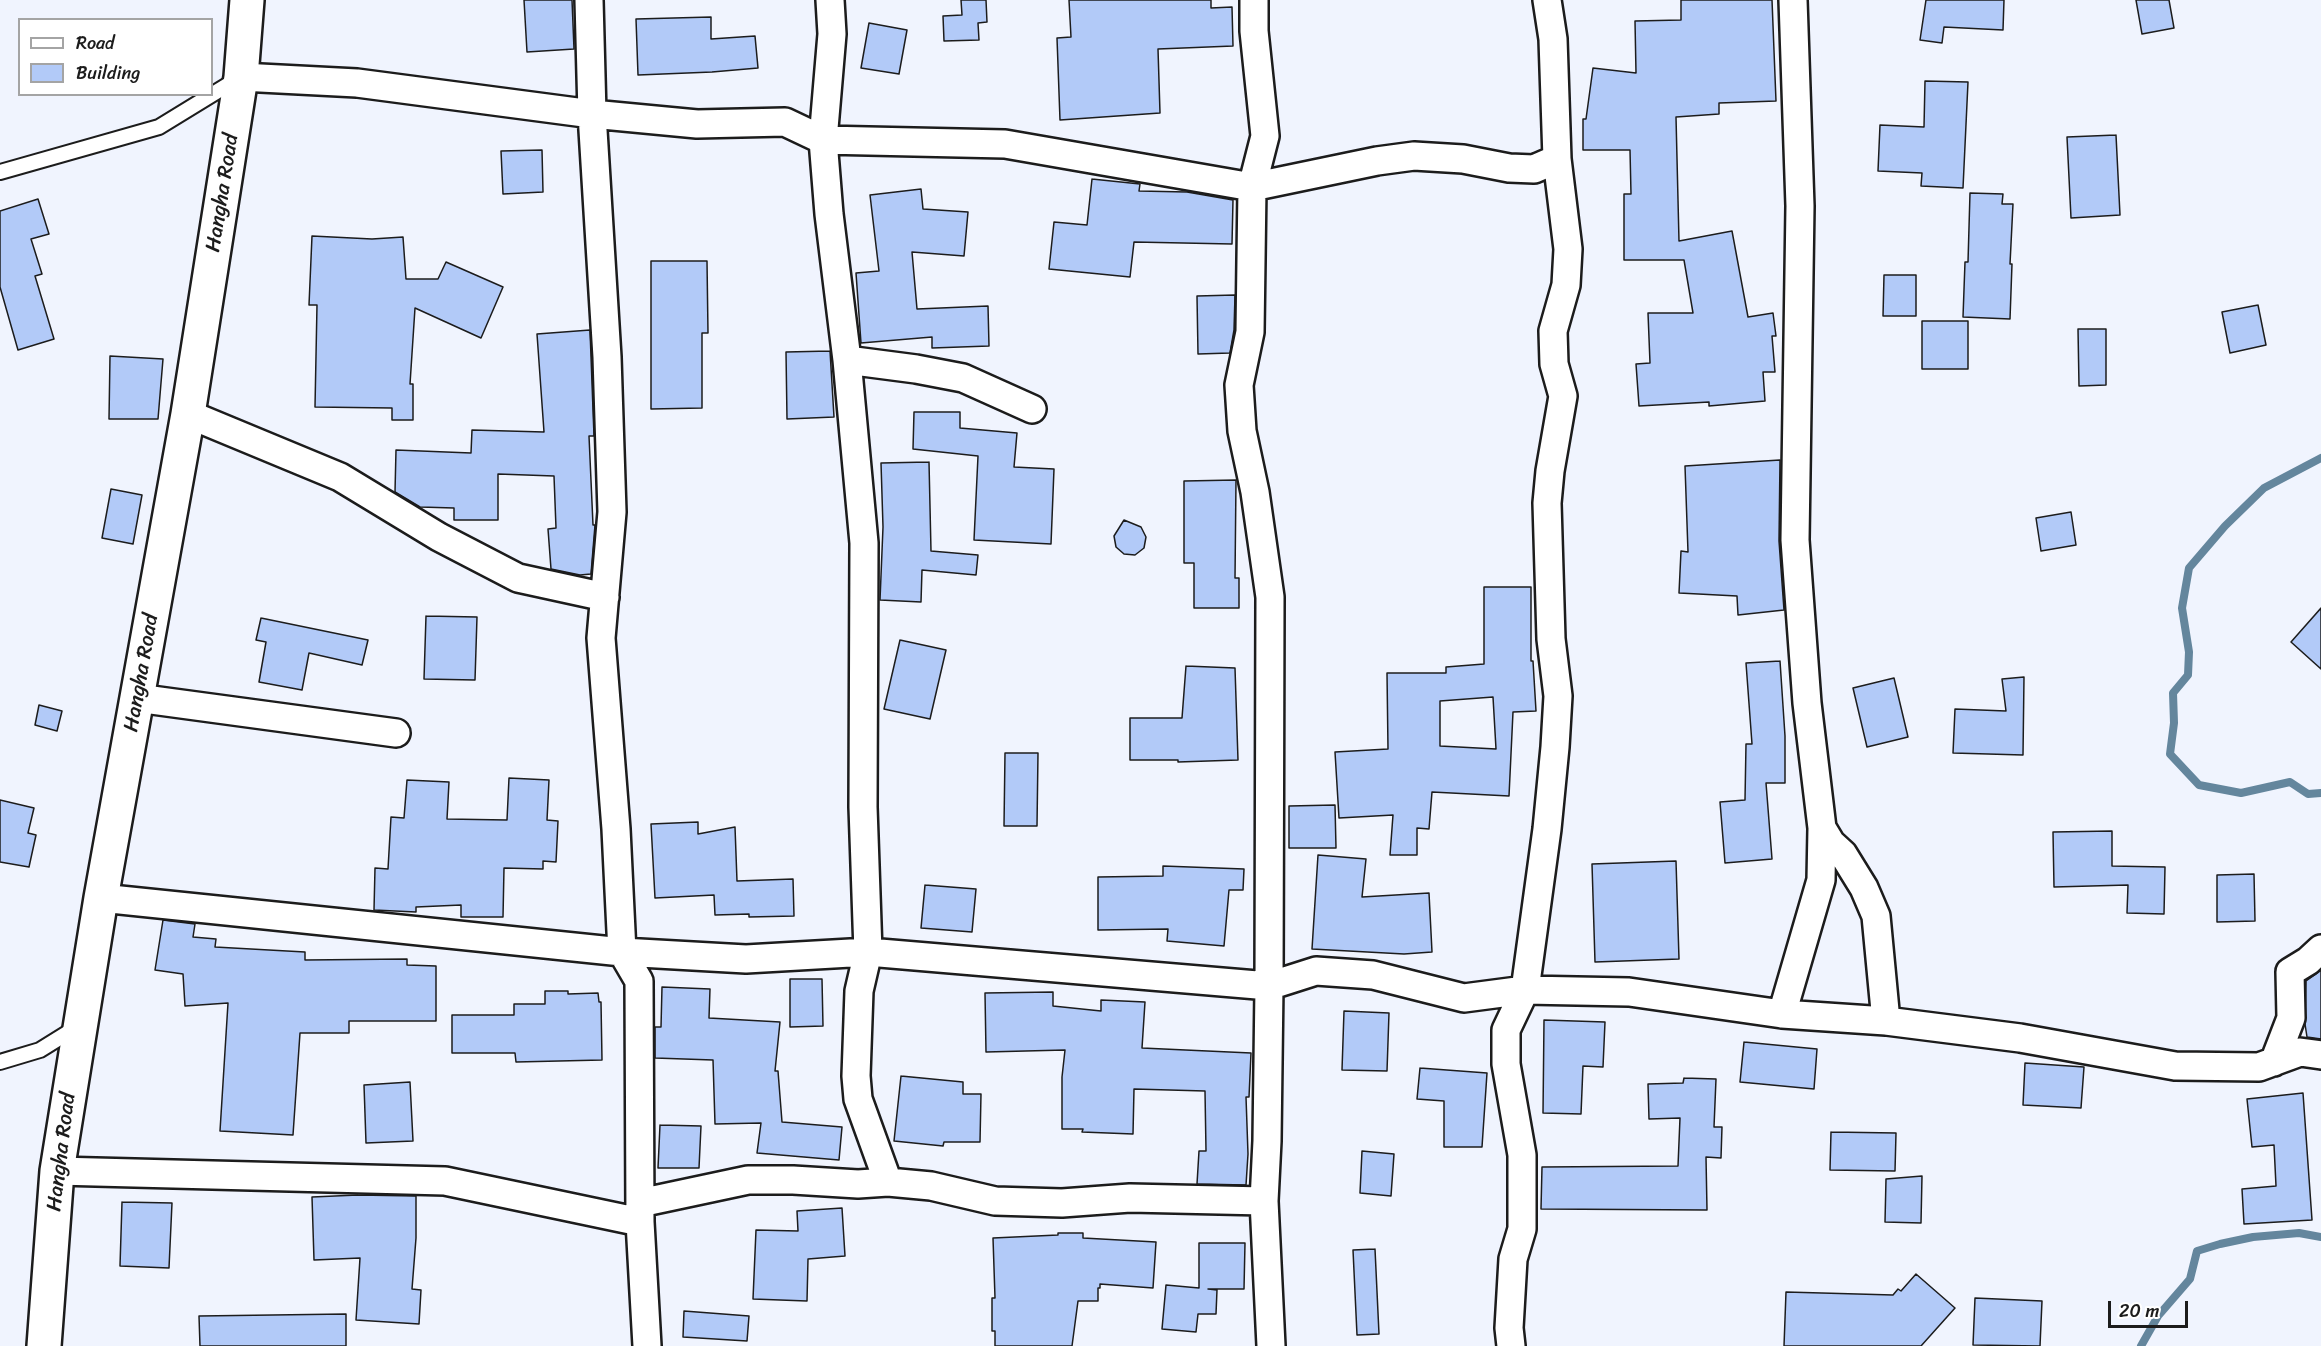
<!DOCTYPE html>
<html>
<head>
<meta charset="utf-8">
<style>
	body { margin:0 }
	#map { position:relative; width:2321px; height:1346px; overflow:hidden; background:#f0f4fe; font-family:Sriracha,sans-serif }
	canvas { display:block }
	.legend { position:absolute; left:18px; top:18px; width:195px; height:78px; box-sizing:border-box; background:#fff; border:2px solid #a4a4a4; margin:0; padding:8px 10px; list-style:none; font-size:18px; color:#1c1c1c }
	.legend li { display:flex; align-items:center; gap:12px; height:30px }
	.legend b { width:30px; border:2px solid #a4a4a4 }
	.scale { position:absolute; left:2108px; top:1301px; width:80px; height:27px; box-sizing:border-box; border:3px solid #1c1c1c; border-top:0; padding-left:8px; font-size:18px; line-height:21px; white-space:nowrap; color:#1c1c1c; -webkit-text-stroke:4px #fff; paint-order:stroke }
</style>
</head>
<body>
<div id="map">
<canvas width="2321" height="1346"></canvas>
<ul class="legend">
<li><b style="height:8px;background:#fff"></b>Road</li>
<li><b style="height:16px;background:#b2caf8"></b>Building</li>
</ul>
<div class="scale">20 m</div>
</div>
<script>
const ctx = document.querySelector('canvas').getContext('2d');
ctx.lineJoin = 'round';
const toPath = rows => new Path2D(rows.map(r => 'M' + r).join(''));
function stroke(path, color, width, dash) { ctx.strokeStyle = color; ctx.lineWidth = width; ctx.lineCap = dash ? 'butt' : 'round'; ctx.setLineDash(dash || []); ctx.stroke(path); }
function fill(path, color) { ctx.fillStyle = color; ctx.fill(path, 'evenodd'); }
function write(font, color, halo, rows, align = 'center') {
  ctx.font = font + ' Sriracha,sans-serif'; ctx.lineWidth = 4.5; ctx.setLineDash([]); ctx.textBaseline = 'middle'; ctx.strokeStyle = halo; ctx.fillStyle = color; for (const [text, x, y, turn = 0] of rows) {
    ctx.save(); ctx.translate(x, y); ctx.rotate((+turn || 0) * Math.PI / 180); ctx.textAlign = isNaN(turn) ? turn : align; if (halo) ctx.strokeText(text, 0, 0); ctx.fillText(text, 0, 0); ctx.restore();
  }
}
stroke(toPath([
	[2321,458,2264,488,2225,526,2189,568,2182,608,2189,652,2188,675,2173,693,2174,723,2170,754,2199,785,2241,793,2290,782,2308,794,2321,793],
	[2141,1346,2158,1316,2190,1279,2197,1251,2220,1244,2253,1237,2299,1233,2321,1237]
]), '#64869d', 8);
const building = toPath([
	[524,0,572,0,574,49,527,52,524,0],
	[961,0,986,0,987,22,978,23,979,40,944,41,943,16,962,15,961,0],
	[1069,0,1211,0,1211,8,1232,7,1233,46,1158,49,1160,113,1060,120,1057,38,1071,37,1069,0],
	[1681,0,1772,0,1776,101,1719,103,1719,114,1676,117,1679,241,1732,231,1748,317,1773,313,1776,336,1772,336,1775,372,1763,372,1765,401,1709,406,1709,402,1639,406,1636,364,1650,363,1648,313,1693,313,1684,260,1624,260,1624,194,1631,194,1630,150,1583,150,1583,119,1586,119,1593,68,1636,73,1635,21,1681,20,1681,0],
	[1926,0,2004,0,2003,30,1944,27,1942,43,1920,40,1926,0],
	[2136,0,2169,0,2174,28,2142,34,2136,0],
	[711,17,711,39,755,36,758,68,712,72,638,75,636,19,711,17],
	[869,23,907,30,899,74,861,68,869,23],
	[1925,81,1968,82,1963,188,1921,186,1922,173,1878,171,1880,125,1924,127,1925,81],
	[2116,135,2120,215,2071,218,2067,137,2116,135],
	[542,150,543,192,503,194,501,151,542,150],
	[1092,179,1140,184,1139,191,1187,192,1233,200,1232,244,1134,242,1130,277,1049,269,1054,222,1087,225,1092,179],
	[921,189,923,209,968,212,964,256,912,252,917,309,988,306,989,346,932,348,932,337,861,343,856,273,879,271,870,195,921,189],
	[1970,193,2003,194,2002,204,2013,204,2010,264,2012,264,2010,319,1963,317,1965,262,1968,262,1970,193],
	[38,199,49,234,31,239,42,274,35,276,54,339,18,350,0,287,0,211,38,199],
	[312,236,372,239,403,237,406,279,438,279,446,262,503,287,481,338,415,308,410,384,413,384,413,420,392,420,392,408,315,407,317,305,309,305,312,236],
	[651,261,707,261,708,333,702,333,702,408,651,409,651,261],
	[1884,275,1916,275,1916,316,1883,316,1884,275],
	[1235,295,1234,330,1230,353,1198,354,1197,296,1235,295],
	[2258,305,2266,345,2230,353,2222,312,2258,305],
	[1922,321,1968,321,1968,369,1922,369,1922,321],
	[2078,329,2106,329,2106,385,2079,386,2078,329],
	[590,330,594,436,589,436,593,525,595,525,591,574,580,575,551,569,548,529,556,528,554,476,498,474,498,520,454,520,454,508,420,507,395,492,396,450,471,453,472,430,544,432,537,334,590,330],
	[830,351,834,417,787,419,786,352,830,351],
	[110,356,163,359,158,419,109,419,110,356],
	[914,412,960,412,960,428,1017,433,1014,467,1054,469,1051,544,974,540,978,456,913,449,914,412],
	[1780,460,1779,541,1784,610,1738,615,1737,596,1679,593,1681,551,1688,552,1685,466,1780,460],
	[929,462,931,551,978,555,976,575,922,570,921,602,880,600,883,527,881,463,929,462],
	[1236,480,1235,578,1239,578,1239,608,1194,608,1194,563,1184,563,1184,481,1236,480],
	[111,489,142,495,133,544,102,538,111,489],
	[2071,512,2076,545,2041,551,2036,518,2071,512],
	[1124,520,1141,527,1146,537,1144,548,1135,555,1124,554,1116,547,1114,536,1124,520],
	[1484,587,1531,587,1531,661,1533,661,1536,711,1513,712,1509,796,1432,792,1429,829,1417,828,1417,855,1390,855,1393,815,1339,818,1335,752,1388,749,1387,673,1446,673,1446,667,1484,664,1484,587],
	[1493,697,1496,749,1440,746,1440,701,1493,697],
	[2321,608,2321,669,2291,642,2321,608],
	[426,616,477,617,475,680,424,679,426,616],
	[261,618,368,640,362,665,309,653,302,690,259,682,266,642,256,640,261,618],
	[900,640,946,650,930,719,884,709,900,640],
	[1780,661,1785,736,1785,783,1766,783,1772,859,1725,863,1720,802,1745,800,1746,744,1752,744,1746,663,1780,661],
	[1186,666,1235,668,1238,760,1178,762,1178,760,1130,760,1130,718,1182,718,1186,666],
	[2024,677,2023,755,1953,753,1955,709,2006,711,2002,679,2024,677],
	[1894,678,1908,737,1867,747,1853,688,1894,678],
	[39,705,62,711,57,731,35,725,39,705],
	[1005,753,1038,753,1037,826,1004,826,1005,753],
	[509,778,549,780,547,820,558,821,556,862,543,861,543,869,504,868,503,917,461,917,461,905,416,907,416,912,374,910,375,868,388,869,391,817,404,818,407,780,449,782,447,819,507,820,509,778],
	[0,800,34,808,28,833,36,835,29,867,0,862,0,800],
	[1335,805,1336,848,1289,848,1289,806,1335,805],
	[698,822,698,834,735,827,737,881,793,879,794,916,749,917,749,914,715,915,714,895,655,898,651,824,698,822],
	[2112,831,2112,866,2165,867,2164,914,2127,913,2128,885,2054,887,2053,832,2112,831],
	[1318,855,1366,859,1362,897,1429,893,1432,952,1404,954,1312,949,1318,855],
	[1676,861,1679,959,1595,962,1592,864,1676,861],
	[1163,866,1244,869,1243,890,1229,890,1224,946,1167,941,1168,929,1098,930,1098,877,1163,876,1163,866],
	[2254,874,2255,921,2217,922,2217,875,2254,874],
	[925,885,976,889,972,932,921,928,925,885],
	[163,920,195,924,193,937,216,939,215,947,305,952,305,960,407,959,407,965,436,966,436,1021,349,1021,349,1033,300,1033,293,1135,220,1131,228,1003,185,1006,183,974,155,970,163,920],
	[2320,971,2321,971,2321,1039,2307,1037,2305,1024,2306,981,2320,971],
	[790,979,822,979,823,1026,790,1027,790,979],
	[662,987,710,989,709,1018,780,1022,775,1071,778,1071,782,1122,842,1127,839,1160,757,1153,761,1123,715,1124,713,1060,655,1058,655,1027,661,1027,662,987],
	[545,991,568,991,568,994,598,993,599,1002,601,1002,602,1060,516,1062,515,1053,452,1053,452,1015,514,1015,514,1004,545,1004,545,991],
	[1053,992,1053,1006,1101,1011,1101,1000,1145,1002,1142,1048,1251,1053,1249,1097,1246,1097,1248,1154,1246,1185,1197,1184,1199,1151,1206,1151,1205,1091,1134,1089,1133,1134,1082,1132,1083,1129,1062,1129,1062,1077,1065,1050,986,1052,985,993,1053,992],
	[1344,1011,1389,1013,1387,1071,1342,1070,1344,1011],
	[1544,1020,1605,1022,1603,1067,1583,1066,1581,1114,1543,1113,1544,1020],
	[1744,1042,1817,1049,1814,1089,1740,1082,1744,1042],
	[2025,1063,2084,1067,2081,1108,2023,1105,2025,1063],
	[1420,1068,1487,1073,1482,1147,1444,1147,1444,1101,1417,1099,1420,1068],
	[901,1076,963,1082,963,1094,981,1094,980,1142,944,1142,943,1146,894,1141,901,1076],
	[1684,1078,1716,1079,1714,1127,1722,1127,1721,1158,1706,1157,1707,1210,1541,1209,1542,1167,1678,1166,1680,1118,1649,1119,1648,1084,1683,1083,1684,1078],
	[410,1082,413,1141,366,1143,364,1085,410,1082],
	[2303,1093,2312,1220,2244,1224,2242,1189,2276,1186,2274,1145,2252,1147,2247,1099,2303,1093],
	[660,1125,701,1126,699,1168,658,1168,660,1125],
	[1831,1132,1896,1133,1895,1171,1830,1170,1831,1132],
	[1362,1151,1394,1154,1391,1196,1360,1193,1362,1151],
	[1922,1176,1921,1223,1885,1222,1886,1179,1922,1176],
	[358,1195,416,1196,416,1238,412,1289,421,1290,419,1324,356,1320,360,1258,314,1260,312,1197,358,1195],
	[122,1202,172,1203,169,1268,120,1266,122,1202],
	[842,1208,845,1256,808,1259,807,1301,753,1299,756,1230,798,1231,797,1211,842,1208],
	[1058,1233,1083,1233,1083,1238,1156,1242,1153,1288,1100,1284,1100,1288,1098,1288,1098,1301,1078,1301,1072,1346,995,1346,995,1331,992,1331,992,1298,995,1298,993,1238,1058,1235,1058,1233],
	[1199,1243,1245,1243,1244,1289,1208,1289,1217,1290,1216,1314,1198,1314,1196,1332,1162,1329,1166,1285,1199,1288,1199,1243],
	[1375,1249,1379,1334,1357,1335,1353,1250,1375,1249],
	[1916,1274,1955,1308,1921,1346,1784,1346,1786,1292,1893,1295,1898,1289,1901,1291,1916,1274],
	[1975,1298,2042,1301,2040,1346,1973,1345,1975,1298],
	[684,1311,749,1316,747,1341,683,1337,684,1311],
	[346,1314,346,1346,200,1346,199,1316,346,1314]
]);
fill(building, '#b2caf8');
stroke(building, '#1c1c1c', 1.5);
const lane = toPath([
	[0,172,159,127,239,78],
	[0,1062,40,1050,77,1027]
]);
const street = toPath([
	[589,0,592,114,607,357,612,512,601,638,616,829,622,952,639,981,640,1222,647,1346],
	[830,0,832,34,823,140,829,214,847,360,864,543,863,807,868,952,859,991,856,1076,858,1099,888,1182,931,1186,995,1201,1062,1203,1130,1198,1264,1201],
	[1254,0,1254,31,1265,136,1252,187,1250,332,1239,385,1242,431,1255,492,1270,597,1269,986,1267,1141,1264,1201,1271,1346],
	[241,77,357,83,592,114,697,124,785,122,823,140,1005,144,1252,187,1377,161,1414,156,1463,159,1509,168,1534,169,1557,159],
	[847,360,916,369,963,378,1032,409],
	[188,414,340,477,439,537,518,578,605,597],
	[137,698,396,733],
	[1822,828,1831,843,1843,854,1864,888,1876,916,1886,1021],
	[101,898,622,952,746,959,868,952,1269,986,1316,971,1373,975,1464,998,1525,990,1629,992,1782,1014,1886,1021,2020,1038,2175,1066,2259,1067,2300,1052,2321,1055],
	[1782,1014,1821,880,1822,828,1807,703,1795,540,1800,206,1793,0],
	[2274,1062,2291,1018,2290,972,2308,961,2321,949],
	[57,1171,445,1181,640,1222],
	[640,1203,748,1180,793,1180,858,1184,888,1182],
	[1511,1346,1509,1328,1513,1259,1522,1229,1522,1155,1506,1064,1506,1030,1525,990,1547,829,1555,747,1558,696,1551,639,1547,503,1550,471,1563,396,1554,364,1553,331,1566,285,1568,249,1557,159,1553,39,1547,0]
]);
const highway = toPath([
	[44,1346,57,1171,101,898,188,414,241,77,247,0]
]);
stroke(lane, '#1c1c1c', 18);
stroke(street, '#1c1c1c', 32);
stroke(highway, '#1c1c1c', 38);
stroke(lane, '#fff', 14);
stroke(street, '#fff', 27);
stroke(highway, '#fff', 33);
write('21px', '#1c1c1c', '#fff', [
	["Hangha Road",223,193,-81],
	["Hangha Road",142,673,-80],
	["Hangha Road",62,1152,-83]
]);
</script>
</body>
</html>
